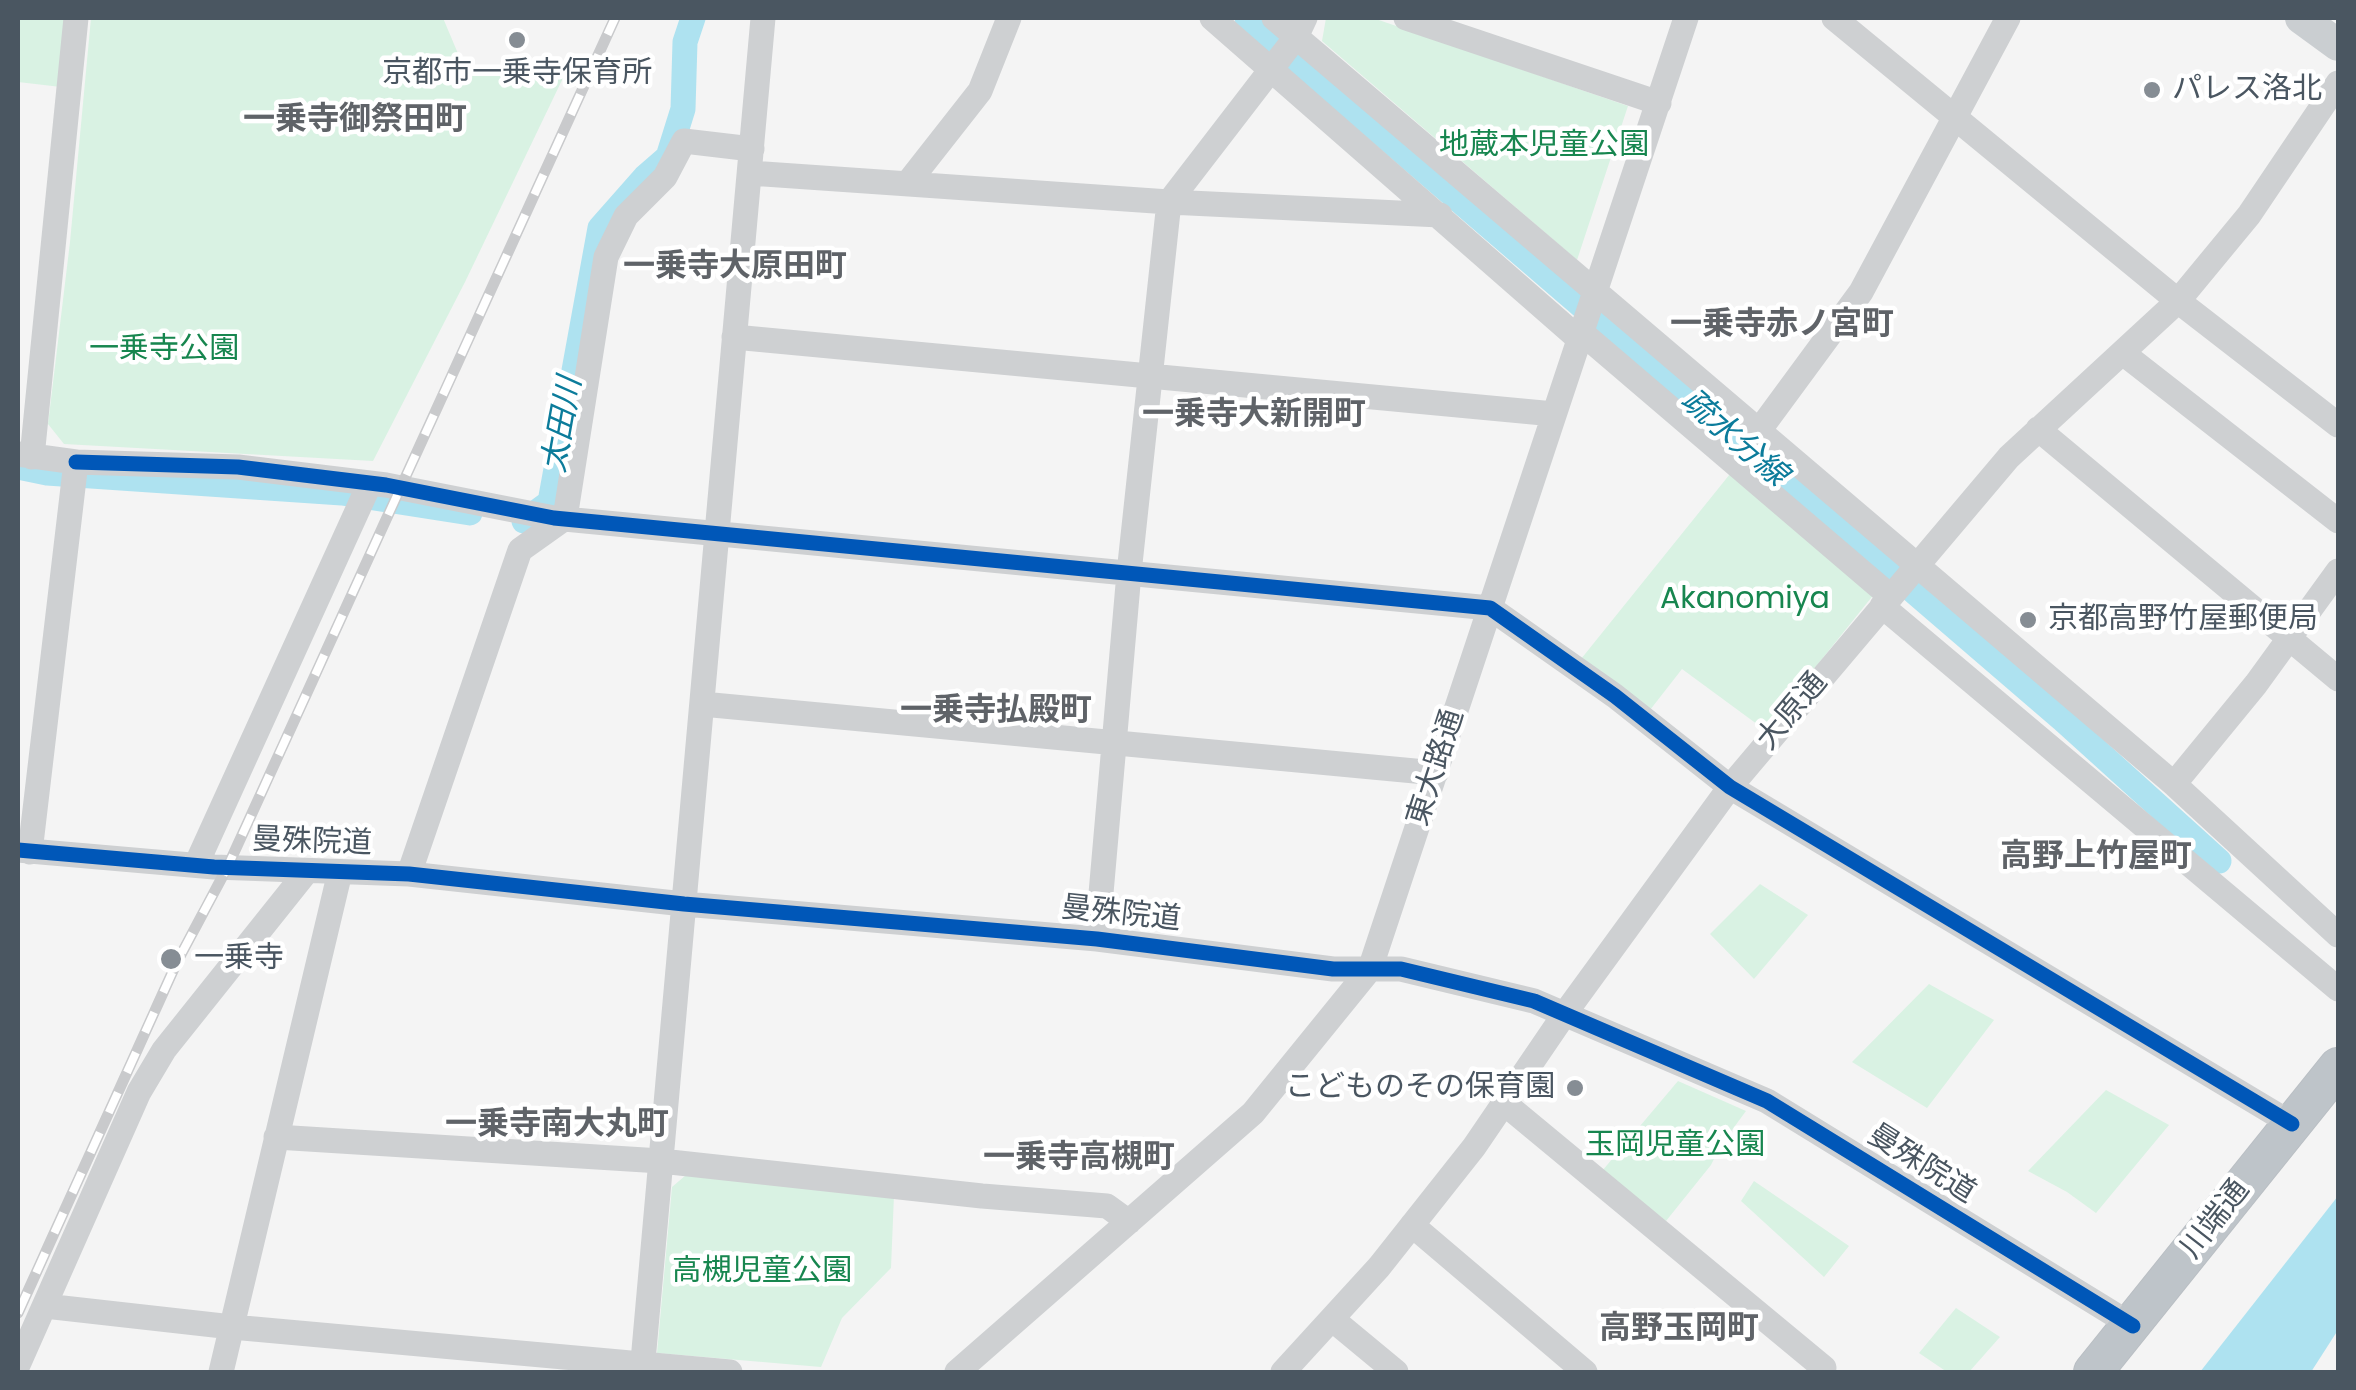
<!DOCTYPE html>
<html>
<head>
<meta charset="utf-8">
<style>
	body { margin:0 }
	#map { position:relative; width:2356px; height:1390px; overflow:hidden; background:#f4f4f4; font-family:Poppins,sans-serif }
	canvas { display:block }
	.frame { position:absolute; inset:0; border:20px solid #4a5661; pointer-events:none }
</style>
</head>
<body>
<div id="map">
<canvas width="2356" height="1390"></canvas>
<div class="frame"></div>
</div>
<script>
const ctx = document.querySelector('canvas').getContext('2d');
ctx.lineJoin = 'round';
function fill(path, color) { ctx.fillStyle = color; ctx.fill(path, 'evenodd'); }
const toPath = rows => new Path2D(rows.map(r => 'M' + r).join(''));
function stroke(path, color, width, dash) { ctx.strokeStyle = color; ctx.lineWidth = width; ctx.lineCap = dash ? 'butt' : 'round'; ctx.setLineDash(dash || []); ctx.stroke(path); }
function write(font, color, halo, rows, align = 'center') {
  ctx.font = font + ' Poppins,"Noto Sans JP",sans-serif'; ctx.lineWidth = 9; ctx.setLineDash([]); ctx.textBaseline = 'middle'; ctx.strokeStyle = halo; ctx.fillStyle = color; for (const [text, x, y, turn = 0] of rows) {
    ctx.save(); ctx.translate(x, y); ctx.rotate((+turn || 0) * Math.PI / 180); ctx.textAlign = isNaN(turn) ? turn : align; if (halo) ctx.strokeText(text, 0, 0); ctx.fillText(text, 0, 0); ctx.restore();
  }
}
fill(toPath([
	[18,18,68,18,61,87,18,82],
	[91,18,443,18,462,63,563,78,465,282,373,461,64,444,48,424,70,242],
	[1326,18,1373,18,1628,106,1577,260,1322,41],
	[1734,469,1875,593,1765,730,1682,669,1650,710,1581,659],
	[1760,884,1808,915,1754,979,1710,934],
	[1929,984,1994,1020,1927,1108,1852,1062],
	[1678,1081,1746,1111,1721,1145,1711,1165,1666,1221,1602,1171],
	[2106,1090,2169,1125,2096,1213,2067,1192,2028,1171],
	[686,1175,894,1195,891,1268,842,1318,821,1367,657,1353,672,1187],
	[1754,1181,1849,1246,1824,1277,1741,1201],
	[1956,1308,2000,1337,1969,1372,1947,1372,1919,1353]
]), '#d9f2e3');
fill(toPath([
	[2338,1196,2338,1330,2311,1372,2200,1372]
]), '#aee2f0');
stroke(toPath([
	[1247,18,2062,719,2219,861],
	[18,467,47,473,342,493,470,513],
	[524,521,550,502,600,228,645,177,668,157,683,109,685,42,693,18]
]), '#aee2f0', 25);
const highway = toPath([
	[2093,1372,2338,1067]
]);
stroke(highway, '#b9bec3', 40);
stroke(toPath([
	[1212,18,1579,339],
	[1274,18,2174,784,2338,935],
	[1406,18,1659,103],
	[1834,18,2178,301,2338,425],
	[750,173,1169,202,1440,215],
	[907,184,980,91,1009,18],
	[1581,332,1890,596],
	[734,337,1554,414],
	[2124,354,2338,521],
	[2038,429,2338,679],
	[1758,432,1861,292,2008,18],
	[18,454,76,462,30,852],
	[32,457,76,18],
	[76,462,238,467,386,485,554,518,1490,608,1615,696,1730,787,2292,1124],
	[1882,606,2338,989],
	[702,704,1436,773],
	[2174,784,2256,684,2338,571],
	[18,850,214,867,409,874,684,904,1097,939,1333,969,1401,969,1534,1001,1767,1101,2133,1326],
	[196,865,369,485],
	[409,874,520,550,565,518,606,257,626,216,665,177,684,141,752,149],
	[1097,939,1129,573,1169,202,1296,37,1305,18],
	[1504,1103,1824,1368],
	[276,1137,661,1161,982,1196,1107,1206,1129,1222],
	[1412,1225,1585,1372],
	[45,1306,232,1327,730,1372],
	[1332,1319,1396,1372],
	[18,1365,139,1092,164,1050,307,871],
	[221,1372,340,872],
	[642,1372,763,18],
	[957,1372,1253,1113,1370,969,1686,18],
	[1283,1372,1379,1267,1474,1147,1566,1012,1730,787,2009,457,2178,301,2249,215,2338,83]
]), '#ced0d2', 25);
stroke(toPath([
	[2301,18,2338,45]
]), '#caced1', 32);
stroke(highway, '#bec4c9', 38);
const rail = toPath([
	[18,1313,177,962,227,868,615,18]
]);
stroke(rail, '#c9cacc', 11);
stroke(rail, '#fff', 8, [22]);
stroke(toPath([
	[76,462,238,467,386,485,554,518,1490,608,1615,696,1730,787,2292,1124],
	[18,850,214,867,409,874,684,904,1097,939,1333,969,1401,969,1534,1001,1767,1101,2133,1326]
]), '#0057b8', 15);
for (const [x, y, r, color] of [
	[517,40,10,"#868d94"],
	[2152,90,10,"#868d94"],
	[2028,620,10,"#868d94"],
	[171,959,12,"#868d94"],
	[1575,1088,10,"#868d94"]
]) { const dot = new Path2D(); dot.arc(x, y, r, 0, 2 * Math.PI); ctx.fillStyle = color; ctx.fill(dot); stroke(dot, '#fff', 4); }
write('30px', '#4a5661', '#fff', [
	["京都市一乗寺保育所",517,74,"center"],
	["パレス洛北",2172,90],
	["京都高野竹屋郵便局",2048,620],
	["一乗寺",194,959],
	["こどものその保育園",1555,1088,"right"]
], 'left');
write('30px', '#17864f', '#fff', [
	["地蔵本児童公園",1544,146],
	["一乗寺公園",164,350],
	["Akanomiya",1745,600],
	["玉岡児童公園",1675,1146],
	["高槻児童公園",762,1272]
]);
write('30px', '#4a5661', '#fff', [
	["大原通",1793,712,-50],
	["東大路通",1437,768,-72],
	["曼殊院道",312,843,2],
	["曼殊院道",1121,915,6],
	["曼殊院道",1921,1165,32],
	["川端通",2216,1220,-52]
]);
write('bold 32px', '#5f6368', '#fff', [
	["一乗寺御祭田町",355,121],
	["一乗寺大原田町",735,268],
	["一乗寺赤ノ宮町",1782,326],
	["一乗寺大新開町",1254,416],
	["一乗寺払殿町",996,712],
	["高野上竹屋町",2096,858],
	["一乗寺南大丸町",557,1126],
	["一乗寺高槻町",1079,1159],
	["高野玉岡町",1679,1330]
]);
write('italic 32px', '#0c7c9b', '#fff', [
	["太田川",564,425,-80],
	["疏水分線",1733,439,41]
]);
</script>
</body>
</html>
